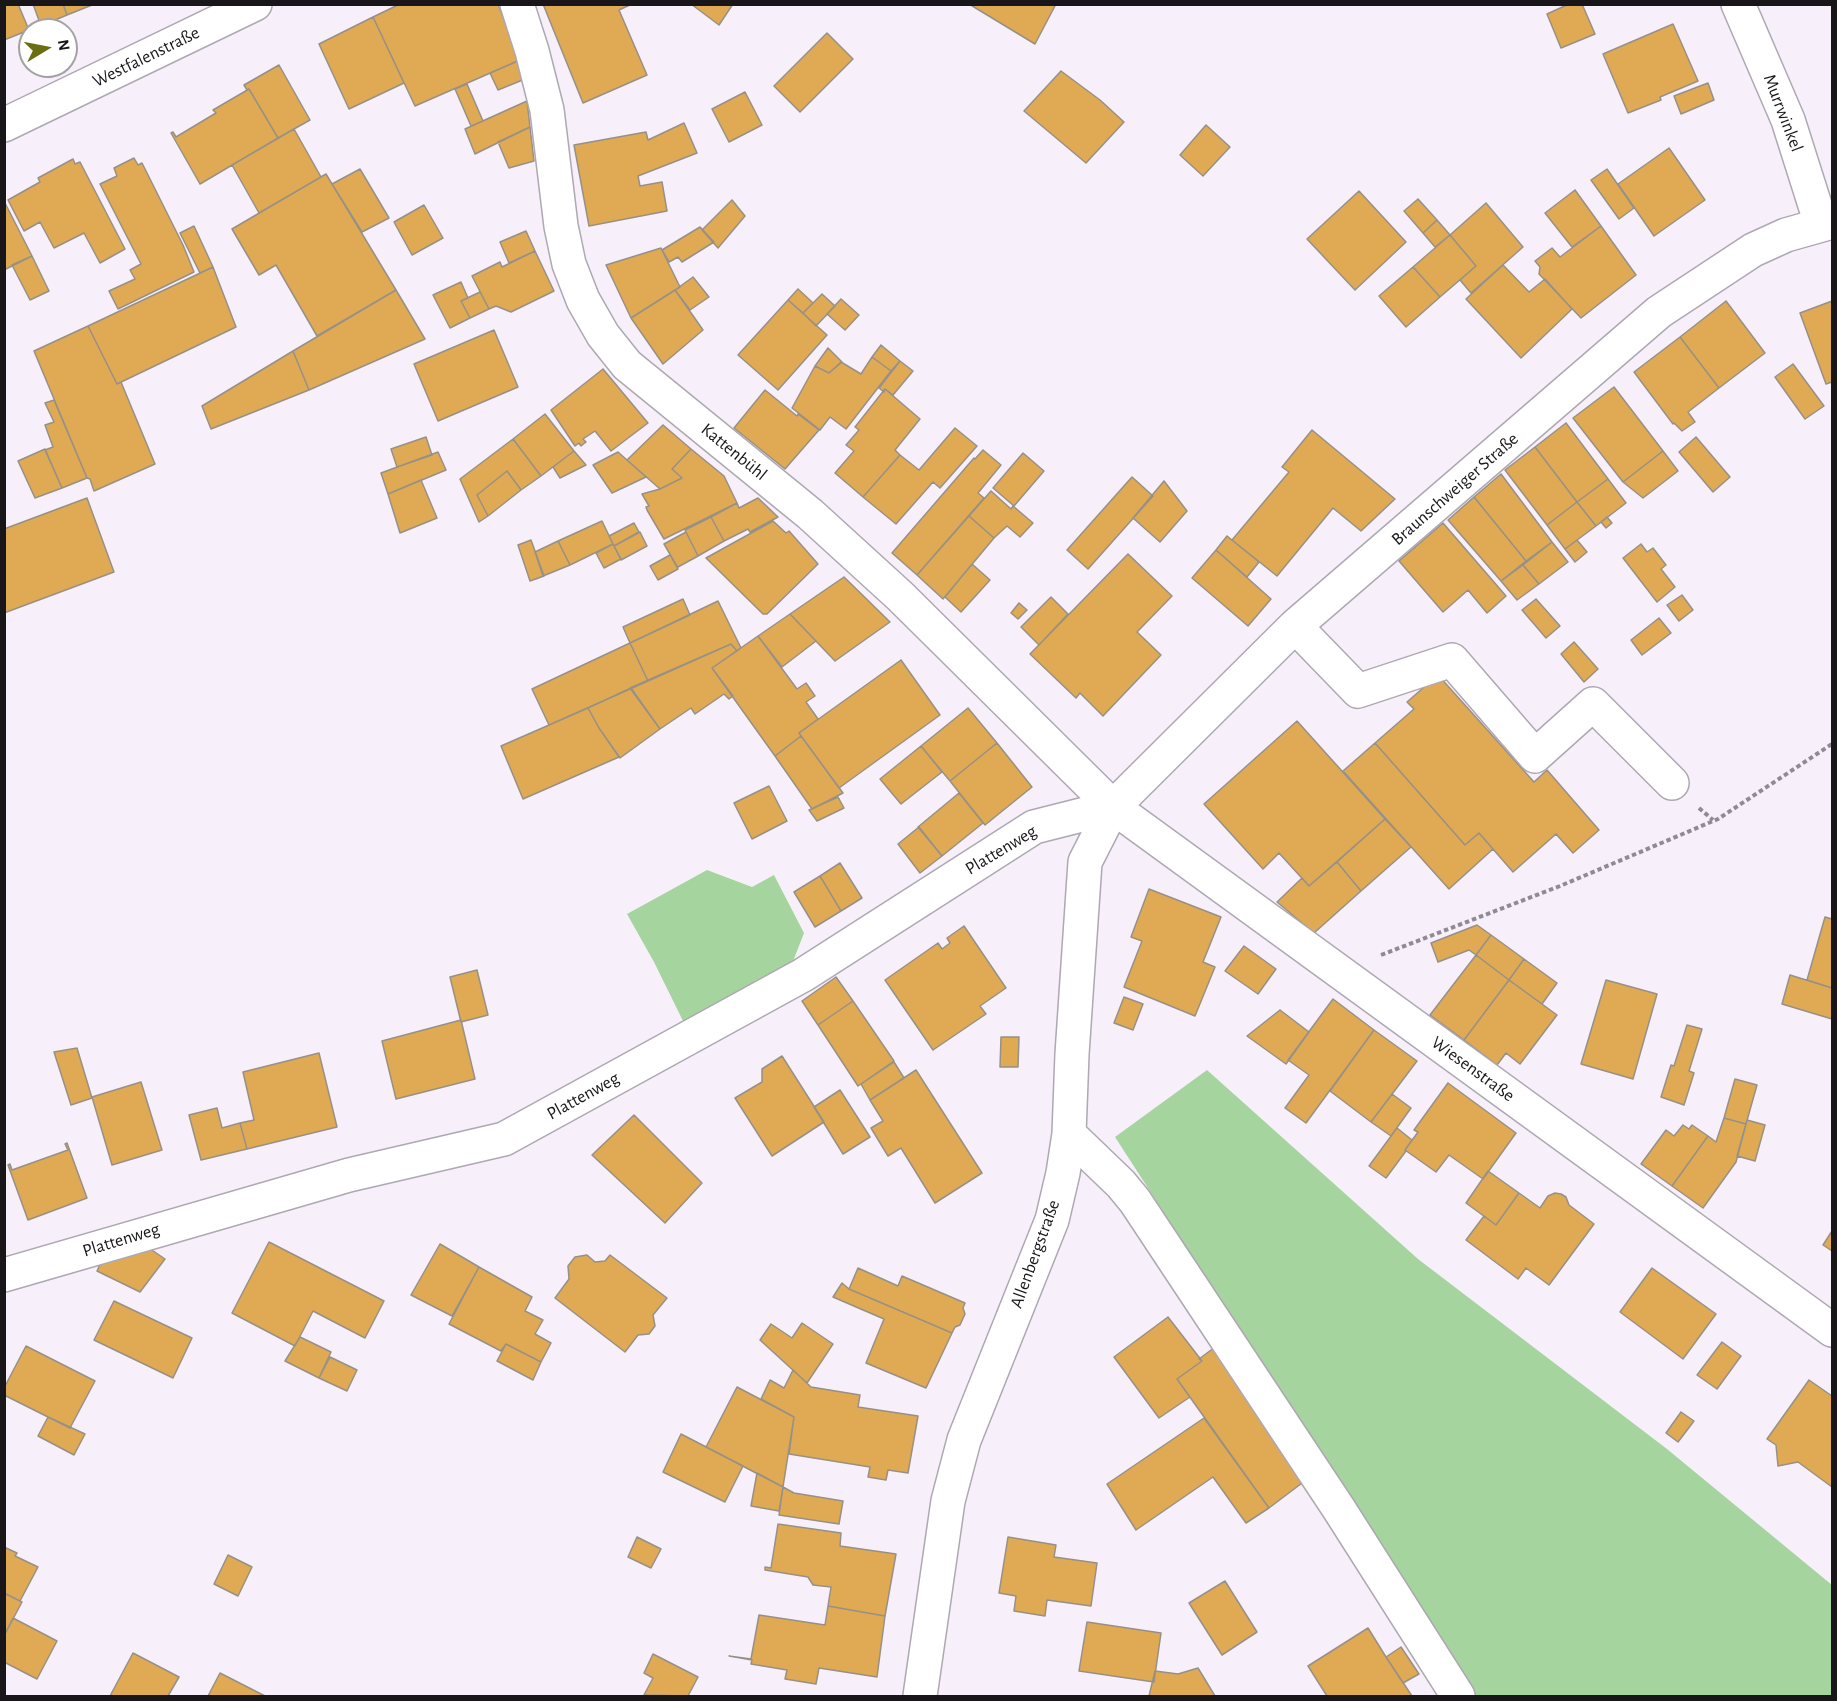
<!DOCTYPE html>
<html>
<head>
<meta charset="utf-8">
<style>
	body { margin:0 }
	#map { position:relative; width:1837px; height:1701px; overflow:hidden; background:#f7f0fb; font-family:"Alegreya Sans",sans-serif }
	canvas { display:block }
	.frame { position:absolute; inset:0; border:6px solid #19161a; pointer-events:none }
	.north { position:absolute; left:18px; top:18px; width:60px; height:60px; box-sizing:border-box; background:#fff; border:2px solid #a3a2a3; border-radius:50%; rotate:80deg; font-size:16px; font-weight:700; line-height:24px; text-align:center; color:#19161a }
	.north::after { content:''; display:block; margin:auto; width:21px; height:27px; background:#6a6d11; clip-path:polygon(50% 0,100% 100%,50% 72%,0 100%) }
</style>
</head>
<body>
<div id="map">
<canvas width="1837" height="1701"></canvas>
<div class="frame"></div>
<div class="north">N</div>
</div>
<script>
const ctx = document.querySelector('canvas').getContext('2d');
ctx.lineJoin = 'round';
function fill(path, color) { ctx.fillStyle = color; ctx.fill(path, 'evenodd'); }
const toPath = rows => new Path2D(rows.map(r => 'M' + r).join(''));
function stroke(path, color, width, dash) { ctx.strokeStyle = color; ctx.lineWidth = width; ctx.lineCap = dash ? 'butt' : 'round'; ctx.setLineDash(dash || []); ctx.stroke(path); }
function write(font, color, halo, rows, align = 'center') {
  ctx.font = font + ' "Alegreya Sans",sans-serif'; ctx.lineWidth = 5; ctx.setLineDash([]); ctx.textBaseline = 'middle'; ctx.strokeStyle = halo; ctx.fillStyle = color; for (const [text, x, y, turn = 0] of rows) {
    ctx.save(); ctx.translate(x, y); ctx.rotate((+turn || 0) * Math.PI / 180); ctx.textAlign = isNaN(turn) ? turn : align; if (halo) ctx.strokeText(text, 0, 0); ctx.fillText(text, 0, 0); ctx.restore();
  }
}
fill(toPath([
	[707,870,752,887,774,875,804,933,792,964,696,1019,683,1021,654,962,627,914],
	[1207,1070,1418,1259,1667,1449,1832,1585,1832,1696,1476,1696,1115,1137]
]), '#a6d49f');
const building = toPath([
	[4,4,18,4,29,30,4,40,4,4],
	[33,4,63,4,67,15,41,26,33,4],
	[63,4,92,4,92,5,67,15,63,4],
	[400,4,498,4,520,60,415,106,373,17,400,4],
	[543,4,632,4,619,10,647,75,583,103,543,4],
	[691,4,733,4,719,25,691,4],
	[969,4,1056,4,1035,44,969,4],
	[1569,4,1582,4,1595,34,1561,48,1547,14,1569,4],
	[373,17,404,83,349,109,319,44,373,17],
	[1673,24,1698,81,1660,97,1661,100,1628,113,1603,54,1673,24],
	[827,33,853,59,800,112,774,86,827,33],
	[520,60,525,79,498,90,490,73,520,60],
	[279,65,310,120,278,138,249,89,247,90,244,85,279,65],
	[1061,71,1100,100,1124,122,1086,163,1024,111,1061,71],
	[1708,83,1714,100,1681,114,1674,96,1708,83],
	[467,84,483,121,471,126,455,89,467,84],
	[249,89,278,138,200,184,171,133,173,132,176,137,216,113,213,110,249,89],
	[745,92,762,125,729,142,712,109,745,92],
	[527,101,530,127,475,154,465,129,527,101],
	[684,123,697,153,638,176,640,186,662,182,667,211,589,226,574,145,646,132,648,140,684,123],
	[1206,125,1230,147,1203,176,1180,155,1206,125],
	[530,127,534,161,509,168,498,142,530,127],
	[294,129,321,177,259,213,232,165,294,129],
	[1669,148,1705,200,1654,236,1618,184,1669,148],
	[134,158,138,165,142,163,183,245,194,272,118,309,109,291,135,279,130,270,141,264,100,184,117,176,114,168,134,158],
	[73,159,75,164,80,162,125,249,100,263,84,233,54,248,40,222,24,231,8,200,40,182,38,178,73,159],
	[360,169,389,218,362,232,332,184,360,169],
	[1607,169,1634,208,1619,219,1591,180,1607,169],
	[326,174,396,290,317,336,276,265,259,275,232,229,326,174],
	[1575,190,1601,226,1572,247,1545,213,1575,190],
	[1359,191,1406,242,1355,290,1307,239,1359,191],
	[1418,199,1437,220,1423,233,1404,211,1418,199],
	[732,200,745,216,718,248,702,230,732,200],
	[4,201,32,256,4,270,4,201],
	[1486,203,1523,247,1471,293,1460,280,1476,266,1450,235,1486,203],
	[424,205,443,238,412,255,394,222,424,205],
	[1437,220,1450,235,1435,247,1423,233,1437,220],
	[194,226,213,267,200,273,180,233,194,226],
	[1601,226,1636,275,1581,318,1539,274,1540,267,1535,261,1552,248,1560,257,1601,226],
	[700,227,714,242,682,262,678,257,669,262,662,250,700,227],
	[526,231,535,251,509,263,500,242,526,231],
	[1450,235,1476,266,1440,297,1413,267,1450,235],
	[661,248,680,287,631,318,606,265,661,248],
	[535,251,554,291,511,312,496,306,489,309,472,276,500,262,502,267,535,251],
	[32,256,49,291,30,300,12,265,32,256],
	[1503,265,1529,292,1545,279,1572,309,1521,358,1466,299,1503,265],
	[213,267,236,327,117,384,88,326,213,267],
	[1413,267,1440,297,1406,327,1379,296,1413,267],
	[693,277,709,297,690,310,675,290,693,277],
	[461,282,468,298,461,301,470,318,450,328,433,295,461,282],
	[798,289,813,303,803,313,788,300,798,289],
	[396,290,425,339,309,390,293,351,396,290],
	[675,290,703,330,663,364,631,318,675,290],
	[480,292,489,309,470,318,461,301,480,292],
	[822,294,835,306,816,326,803,313,822,294],
	[841,299,859,315,845,330,827,314,841,299],
	[788,300,827,335,778,390,738,355,788,300],
	[1726,301,1765,353,1719,388,1680,337,1726,301],
	[1832,301,1832,382,1826,384,1800,313,1832,301],
	[88,326,117,384,121,382,155,464,94,491,90,479,87,478,34,351,88,326],
	[494,330,518,387,438,421,414,364,494,330],
	[1680,337,1719,388,1688,412,1695,422,1682,431,1674,423,1673,424,1634,372,1680,337],
	[881,345,900,361,891,371,872,357,881,345],
	[828,348,842,362,829,373,815,366,828,348],
	[293,351,309,390,211,429,202,406,293,351],
	[872,357,891,371,846,429,830,417,820,430,792,408,815,366,829,373,841,362,861,374,872,357],
	[900,361,913,371,893,395,885,389,884,392,879,388,900,361],
	[1793,364,1824,406,1805,419,1775,377,1793,364],
	[603,369,648,423,611,451,595,431,583,439,586,442,581,446,579,443,575,446,551,410,603,369],
	[1614,387,1663,451,1623,482,1573,418,1614,387],
	[885,389,920,419,895,450,900,455,863,497,835,473,854,451,846,445,859,430,855,427,885,389],
	[765,390,797,416,798,414,819,430,785,469,734,428,765,390],
	[54,400,87,478,62,488,45,450,53,447,45,425,54,422,45,403,54,400],
	[545,414,574,451,541,476,513,439,545,414],
	[1566,423,1608,479,1577,502,1535,447,1566,423],
	[663,425,691,449,672,469,682,478,660,489,627,460,663,425],
	[955,428,977,446,940,488,933,482,896,524,863,497,900,455,919,470,955,428],
	[1312,430,1395,499,1361,531,1333,508,1277,576,1232,540,1289,472,1282,467,1312,430],
	[426,437,432,455,397,467,391,449,426,437],
	[1696,437,1730,477,1713,492,1679,452,1696,437],
	[513,439,541,476,521,490,507,471,477,495,488,516,479,522,460,479,513,439],
	[1535,447,1577,502,1547,525,1505,470,1535,447],
	[45,449,62,488,35,498,18,461,45,449],
	[691,449,724,476,737,503,664,539,647,510,646,507,649,506,642,494,660,489,682,478,672,469,691,449],
	[983,450,1001,465,978,493,984,498,917,575,892,553,974,458,975,459,983,450],
	[574,451,586,465,560,478,553,467,574,451],
	[1663,451,1678,471,1643,498,1623,482,1663,451],
	[438,452,446,470,388,494,381,473,438,452],
	[618,452,646,477,612,493,593,465,618,452],
	[1023,453,1044,471,1014,506,993,488,1023,453],
	[507,471,521,490,488,516,477,495,507,471],
	[1501,474,1552,542,1526,561,1474,497,1501,474],
	[1132,477,1153,496,1088,569,1067,550,1132,477],
	[1608,479,1626,503,1596,526,1577,502,1608,479],
	[421,480,437,518,400,533,388,494,421,480],
	[1164,481,1187,511,1160,542,1133,518,1164,481],
	[991,491,1011,509,1013,506,1033,523,1020,537,1007,526,994,538,969,516,991,491],
	[1474,497,1526,561,1501,581,1448,520,1474,497],
	[87,498,114,572,4,613,4,529,87,498],
	[758,498,778,517,750,532,748,529,724,541,711,517,737,503,739,508,758,498],
	[1577,502,1596,526,1565,549,1547,525,1577,502],
	[969,516,994,538,943,599,917,575,969,516],
	[711,517,724,541,698,556,685,530,711,517],
	[1607,517,1612,523,1606,528,1601,522,1607,517],
	[602,521,613,544,570,565,558,541,602,521],
	[773,521,786,533,789,531,818,564,767,614,763,614,706,558,773,521],
	[634,523,639,532,614,546,609,536,634,523],
	[1443,523,1506,596,1487,613,1468,590,1443,612,1399,561,1443,523],
	[640,532,647,546,621,560,614,546,640,532],
	[686,532,698,556,678,567,678,568,664,544,686,532],
	[1227,536,1259,562,1247,577,1216,550,1227,536],
	[531,540,544,576,530,581,518,545,531,540],
	[1577,540,1587,552,1575,562,1565,549,1577,540],
	[558,541,570,565,543,576,535,552,558,541],
	[1552,542,1568,562,1539,584,1523,565,1552,542],
	[613,544,621,559,604,568,596,553,613,544],
	[1641,544,1647,552,1653,548,1666,565,1661,569,1675,587,1657,602,1623,558,1641,544],
	[1216,550,1271,599,1248,626,1192,578,1216,550],
	[1128,554,1172,596,1137,632,1161,655,1103,716,1080,693,1076,698,1030,654,1128,554],
	[670,555,678,569,658,580,650,566,670,555],
	[972,564,990,580,961,612,945,597,972,564],
	[1523,565,1539,584,1517,600,1501,581,1523,565],
	[844,577,890,622,835,661,790,614,844,577],
	[1682,595,1693,610,1679,621,1667,605,1682,595],
	[1051,597,1068,614,1039,645,1021,627,1051,597],
	[683,599,690,615,630,643,623,627,683,599],
	[1536,599,1560,626,1546,638,1522,610,1536,599],
	[718,601,741,648,737,651,731,644,648,681,630,643,718,601],
	[1019,603,1027,610,1018,619,1011,613,1019,603],
	[790,614,816,641,782,667,758,636,790,614],
	[1659,618,1671,633,1642,655,1631,640,1659,618],
	[758,636,797,689,806,683,815,696,806,702,818,719,799,733,801,736,775,756,712,668,758,636],
	[1574,642,1598,669,1584,682,1561,654,1574,642],
	[630,643,648,681,549,725,532,689,630,643],
	[731,644,737,651,712,668,733,696,729,699,724,694,695,714,691,708,660,729,630,688,731,644],
	[901,660,940,715,839,788,799,733,901,660],
	[1438,675,1534,782,1547,770,1599,830,1573,853,1556,834,1513,872,1479,833,1465,845,1375,743,1414,709,1407,702,1438,675],
	[631,688,660,729,620,758,599,728,588,708,631,688],
	[588,708,599,728,619,757,523,799,501,746,588,708],
	[968,708,997,743,950,781,921,746,968,708],
	[1297,721,1385,819,1309,886,1279,853,1263,869,1204,804,1297,721],
	[801,736,843,793,812,809,775,756,801,736],
	[997,743,1032,787,985,825,950,781,997,743],
	[1375,743,1465,845,1479,833,1493,849,1449,889,1343,771,1375,743],
	[921,746,942,772,901,804,880,779,921,746],
	[769,786,787,821,752,839,734,803,769,786],
	[959,793,983,823,942,856,918,827,959,793],
	[838,797,844,808,817,821,809,810,838,797],
	[1385,819,1411,847,1361,891,1337,862,1385,819],
	[919,827,942,856,920,873,898,844,919,827],
	[1337,862,1361,891,1314,933,1277,902,1302,878,1309,886,1337,862],
	[840,863,862,898,841,911,820,876,840,863],
	[820,876,841,911,815,927,794,892,820,876],
	[1149,889,1221,917,1203,962,1215,967,1195,1016,1124,987,1142,941,1131,937,1149,889],
	[1825,917,1832,919,1832,988,1807,980,1825,917],
	[1477,925,1491,935,1476,955,1469,950,1438,962,1431,943,1477,925],
	[964,926,1006,988,980,1006,986,1014,933,1050,885,980,938,943,942,949,950,943,947,938,964,926],
	[1491,935,1524,959,1509,980,1476,955,1491,935],
	[1244,946,1276,969,1258,994,1225,971,1244,946],
	[1476,955,1509,980,1464,1040,1430,1015,1476,955],
	[1524,959,1557,983,1542,1004,1509,980,1524,959],
	[477,970,488,1015,461,1022,450,977,477,970],
	[1790,975,1832,988,1832,1019,1782,1004,1790,975],
	[836,977,853,1001,818,1025,802,1001,836,977],
	[1509,980,1557,1015,1520,1064,1506,1053,1497,1065,1464,1040,1509,980],
	[1606,980,1657,994,1633,1079,1581,1064,1606,980],
	[1124,997,1143,1004,1133,1030,1114,1023,1124,997],
	[1333,999,1374,1030,1306,1123,1285,1108,1309,1075,1288,1060,1333,999],
	[853,1001,894,1061,858,1086,818,1025,853,1001],
	[1280,1010,1309,1032,1286,1064,1247,1036,1280,1010],
	[461,1020,475,1079,396,1099,382,1041,461,1020],
	[1687,1025,1702,1029,1689,1071,1694,1073,1684,1105,1661,1097,1671,1065,1674,1066,1687,1025],
	[1374,1030,1417,1061,1371,1122,1330,1091,1374,1030],
	[1001,1037,1019,1037,1018,1067,1000,1067,1001,1037],
	[77,1048,92,1098,71,1105,54,1052,77,1048],
	[319,1053,337,1127,247,1149,240,1123,254,1120,243,1072,319,1053],
	[782,1056,824,1122,772,1156,735,1098,762,1082,762,1069,782,1056],
	[894,1062,904,1078,870,1100,861,1084,894,1062],
	[916,1070,982,1173,935,1203,901,1148,888,1156,871,1128,883,1121,870,1100,916,1070],
	[1735,1079,1757,1085,1746,1124,1724,1118,1735,1079],
	[141,1082,162,1150,112,1165,92,1097,141,1082],
	[1448,1083,1516,1133,1483,1179,1449,1155,1436,1172,1405,1150,1418,1132,1414,1130,1448,1083],
	[840,1090,870,1137,843,1154,814,1107,840,1090],
	[1392,1094,1411,1108,1391,1136,1371,1122,1392,1094],
	[217,1108,222,1128,240,1123,247,1149,201,1160,189,1115,217,1108],
	[634,1115,702,1183,665,1223,592,1155,634,1115],
	[1724,1118,1746,1124,1736,1162,1703,1208,1672,1186,1708,1136,1716,1142,1724,1118],
	[1747,1120,1765,1125,1755,1161,1737,1156,1747,1120],
	[1683,1125,1689,1129,1692,1125,1708,1136,1672,1186,1641,1164,1666,1130,1674,1136,1683,1125],
	[1397,1128,1412,1140,1405,1150,1406,1151,1386,1178,1369,1166,1397,1128],
	[67,1143,87,1198,28,1220,8,1165,10,1164,12,1170,68,1150,65,1144,67,1143],
	[1488,1171,1519,1193,1496,1225,1466,1203,1488,1171],
	[1519,1193,1540,1208,1548,1196,1555,1193,1561,1194,1566,1197,1569,1205,1594,1224,1549,1285,1526,1268,1518,1279,1466,1240,1484,1216,1496,1225,1519,1193],
	[1832,1231,1832,1251,1823,1245,1832,1231],
	[269,1242,384,1301,365,1338,313,1311,295,1346,232,1313,269,1242],
	[440,1244,479,1267,452,1316,411,1295,440,1244],
	[146,1246,165,1259,140,1292,97,1271,102,1260,146,1246],
	[587,1255,595,1262,605,1261,610,1255,667,1298,653,1315,655,1326,649,1334,638,1335,625,1352,555,1298,569,1279,568,1266,575,1257,587,1255],
	[479,1267,532,1297,525,1311,543,1320,535,1334,551,1343,541,1362,506,1344,501,1351,449,1324,479,1267],
	[858,1268,898,1286,902,1276,965,1303,963,1308,965,1314,960,1325,955,1327,952,1333,849,1289,858,1268],
	[1652,1268,1716,1314,1683,1359,1620,1312,1652,1268],
	[842,1283,849,1289,952,1333,926,1388,866,1363,884,1319,833,1297,842,1283],
	[114,1301,192,1338,173,1378,94,1340,114,1301],
	[1168,1317,1202,1361,1177,1379,1190,1397,1159,1418,1114,1357,1168,1317],
	[802,1323,833,1344,807,1383,760,1340,771,1324,792,1338,802,1323],
	[300,1337,331,1352,319,1378,285,1361,300,1337],
	[1722,1342,1741,1356,1717,1389,1697,1375,1722,1342],
	[506,1344,541,1362,533,1380,497,1361,506,1344],
	[1219,1344,1310,1477,1269,1508,1177,1379,1202,1361,1199,1359,1219,1344],
	[26,1346,95,1381,70,1428,4,1395,4,1388,26,1346],
	[330,1357,357,1370,347,1391,319,1378,330,1357],
	[793,1370,811,1387,860,1395,858,1407,918,1416,908,1473,888,1470,886,1480,868,1477,870,1467,789,1454,794,1417,761,1399,770,1380,784,1388,793,1370],
	[1809,1380,1832,1396,1832,1487,1798,1462,1778,1466,1776,1445,1767,1439,1809,1380],
	[737,1387,794,1417,783,1487,706,1447,737,1387],
	[1681,1412,1694,1421,1678,1442,1666,1433,1681,1412],
	[48,1417,85,1434,74,1455,38,1436,48,1417],
	[1204,1418,1269,1508,1246,1523,1213,1477,1136,1530,1107,1484,1204,1418],
	[681,1434,743,1466,725,1502,663,1472,681,1434],
	[757,1473,783,1487,779,1511,751,1506,757,1473],
	[783,1487,794,1493,843,1501,839,1524,779,1515,783,1487],
	[778,1524,841,1533,840,1546,896,1554,885,1616,828,1606,831,1587,813,1585,808,1577,765,1570,765,1567,771,1568,778,1524],
	[637,1537,661,1549,651,1568,628,1557,637,1537],
	[1008,1537,1056,1545,1054,1557,1097,1563,1091,1606,1047,1600,1045,1616,1014,1611,1016,1596,999,1593,1008,1537],
	[4,1547,17,1553,15,1556,38,1567,20,1601,4,1593,4,1547],
	[228,1555,252,1567,238,1596,214,1584,228,1555],
	[1225,1581,1257,1632,1222,1655,1189,1603,1225,1581],
	[4,1593,22,1602,4,1636,4,1593],
	[828,1606,885,1616,877,1677,819,1668,816,1684,785,1679,787,1670,751,1664,752,1660,729,1656,751,1659,759,1615,825,1625,828,1606],
	[13,1618,57,1641,37,1679,4,1662,4,1636,13,1618],
	[1087,1622,1161,1633,1154,1682,1079,1671,1087,1622],
	[1368,1628,1386,1657,1412,1696,1327,1696,1308,1666,1368,1628],
	[1401,1647,1419,1674,1403,1683,1386,1657,1401,1647],
	[133,1653,179,1677,168,1696,110,1696,133,1653],
	[653,1654,698,1677,688,1696,644,1695,653,1678,644,1673,653,1654],
	[1198,1668,1215,1696,1149,1696,1155,1671,1178,1674,1198,1668],
	[220,1673,265,1696,208,1696,220,1673]
]);
fill(building, '#dfaa53');
stroke(building, '#979087', 1.5);
const minor = toPath([
	[517,4,532,51,547,110,561,226,569,264,583,300,603,335,627,365,810,514,900,596,1113,807,1832,1330],
	[1738,4,1788,120,1821,224],
	[4,125,255,4],
	[1295,626,1358,691,1452,660,1535,756,1593,704,1672,783],
	[1069,1134,1121,1184,1135,1201,1339,1509,1458,1696],
	[4,1275,349,1175,504,1139,803,975,1034,827,1113,807],
	[920,1696,948,1501,964,1440,1052,1220,1063,1173,1069,1134,1072,1054,1085,862,1113,807,1295,626,1659,312,1753,250,1786,235,1832,222]
]);
stroke(minor, '#aea8b2', 36);
stroke(toPath([
	[1699,808,1713,820],
	[1381,955,1560,886,1718,819,1832,744]
]), '#908b93', 4, [4.5, 3]);
stroke(minor, '#fff', 33);
write('18px', '#19161a', '#fff', [
	["Westfalenstraße",146,57,-26],
	["Murrwinkel",1783,113,69],
	["Kattenbühl",734,452,39],
	["Braunschweiger Straße",1455,489,-41],
	["Plattenweg",1001,850,-31],
	["Wiesenstraße",1473,1069,36],
	["Plattenweg",583,1096,-29],
	["Plattenweg",121,1240,-17],
	["Allenbergstraße",1035,1254,-70]
]);
</script>
</body>
</html>
